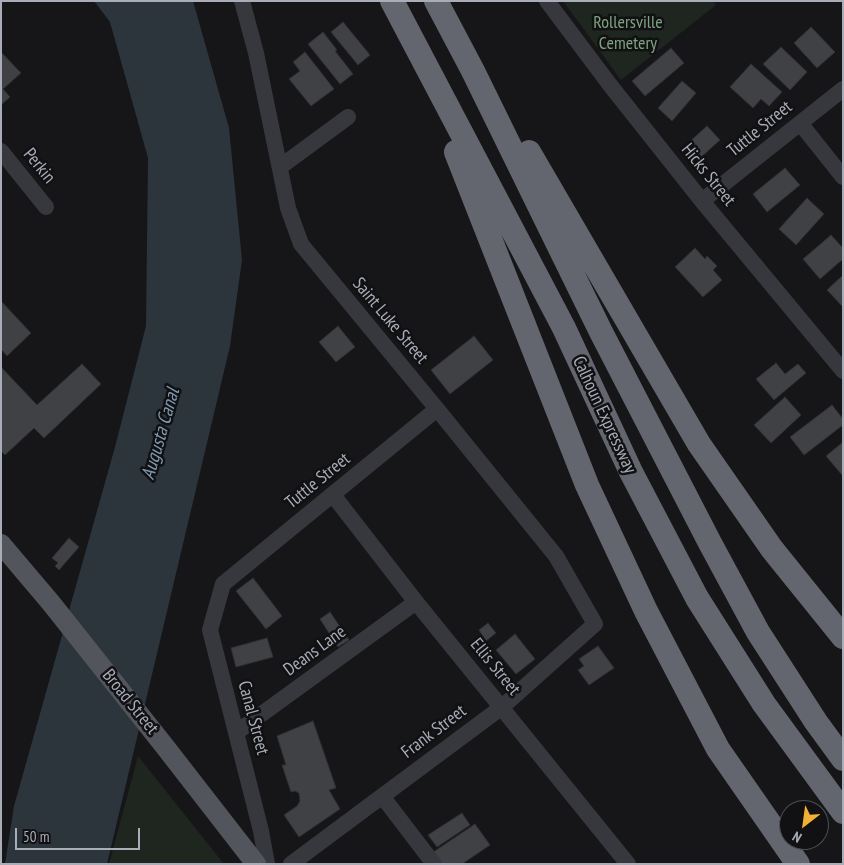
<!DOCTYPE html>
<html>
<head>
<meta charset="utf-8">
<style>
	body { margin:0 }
	#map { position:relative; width:844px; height:865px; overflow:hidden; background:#161618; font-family:"PT Sans Narrow",sans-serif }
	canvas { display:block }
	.frame { position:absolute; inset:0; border:2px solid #a8adb8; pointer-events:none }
	.north { position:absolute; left:779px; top:800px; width:50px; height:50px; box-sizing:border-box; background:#111113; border:1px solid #4d4f55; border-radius:50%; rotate:210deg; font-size:14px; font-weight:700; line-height:20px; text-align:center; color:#a8adb8 }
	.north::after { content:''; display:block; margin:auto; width:18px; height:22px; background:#f2b134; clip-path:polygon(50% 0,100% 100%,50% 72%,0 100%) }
	.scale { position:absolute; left:15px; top:828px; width:125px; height:22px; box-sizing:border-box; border:2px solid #a8adb8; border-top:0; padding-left:6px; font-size:15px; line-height:18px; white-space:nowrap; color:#a8adb8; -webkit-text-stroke:4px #111113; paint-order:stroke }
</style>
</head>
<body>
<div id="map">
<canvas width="844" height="865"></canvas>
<div class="frame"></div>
<div class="north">N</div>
<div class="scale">50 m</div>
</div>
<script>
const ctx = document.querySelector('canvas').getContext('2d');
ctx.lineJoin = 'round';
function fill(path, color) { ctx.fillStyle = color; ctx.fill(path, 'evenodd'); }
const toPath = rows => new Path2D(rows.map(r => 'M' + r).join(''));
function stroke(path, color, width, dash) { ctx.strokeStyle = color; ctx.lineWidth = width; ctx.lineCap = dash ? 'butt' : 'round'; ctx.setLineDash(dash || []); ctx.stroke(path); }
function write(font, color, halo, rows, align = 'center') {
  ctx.font = font + ' "PT Sans Narrow",sans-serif'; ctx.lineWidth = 5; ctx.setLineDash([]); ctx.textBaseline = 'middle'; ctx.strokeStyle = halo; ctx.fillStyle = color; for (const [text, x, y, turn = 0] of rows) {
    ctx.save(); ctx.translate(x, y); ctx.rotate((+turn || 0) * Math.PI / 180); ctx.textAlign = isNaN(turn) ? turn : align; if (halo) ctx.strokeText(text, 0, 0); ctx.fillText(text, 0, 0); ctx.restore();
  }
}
fill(toPath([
	[563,1,713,1,716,5,621,80],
	[138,756,224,864,109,864]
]), '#1e261f');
fill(toPath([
	[94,1,193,1,229,128,242,260,230,346,107,864,5,864,14,806,115,447,146,326,148,158,110,22]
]), '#2c353c');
const building = toPath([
	[343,22,370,55,358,65,331,32,343,22],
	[811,27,835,52,817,68,794,43,811,27],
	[323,32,337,50,335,51,353,74,340,84,308,44,323,32],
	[781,47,807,72,790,90,763,64,781,47],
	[671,48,684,63,645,96,632,81,671,48],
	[1,52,21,73,3,89,10,97,1,105,1,52],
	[305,52,334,89,311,106,289,79,300,71,293,62,305,52],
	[751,64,782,92,769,106,761,99,753,108,730,87,751,64],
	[682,81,696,93,672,121,658,108,682,81],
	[707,126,720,140,700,158,687,144,707,126],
	[785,168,800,185,767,212,753,194,785,168],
	[807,198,824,214,796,245,779,229,807,198],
	[831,235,843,248,843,259,820,279,803,259,831,235],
	[695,248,705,259,707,256,717,266,713,270,722,280,703,297,675,267,695,248],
	[843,275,843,307,827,290,843,275],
	[1,301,31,333,7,356,1,349,1,301],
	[338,326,355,347,336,362,319,342,338,326],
	[474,336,493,360,450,394,431,370,474,336],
	[776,363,785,374,798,364,806,373,774,400,756,379,776,363],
	[82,364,101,384,44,438,34,428,5,455,1,451,1,367,37,405,82,364],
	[785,397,801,415,771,443,754,425,785,397],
	[832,405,843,419,843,425,804,455,790,437,832,405],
	[843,442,843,474,842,475,826,456,843,442],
	[69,538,79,547,59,570,55,566,58,563,52,558,69,538],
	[253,578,282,616,266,629,236,591,253,578],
	[330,612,349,640,338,647,320,619,330,612],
	[488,623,496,633,486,641,479,630,488,623],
	[515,634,535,659,516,674,496,650,515,634],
	[267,638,273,657,236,667,231,648,267,638],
	[598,646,614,668,589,685,578,670,584,666,579,659,598,646],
	[313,721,336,788,329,790,340,809,299,837,284,815,297,806,300,801,299,793,295,791,291,792,282,765,286,765,277,736,313,721],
	[462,813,470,825,437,847,428,835,462,813],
	[475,824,490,845,462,864,435,864,429,855,475,824]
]);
fill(building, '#404145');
stroke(building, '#303034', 1);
stroke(toPath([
	[242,1,256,53,288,208,301,244,437,409,556,556,595,624,502,707,291,864],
	[547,1,610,85,702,201,843,371],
	[800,123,843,177],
	[1,151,46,207],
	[280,167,348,117],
	[702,201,843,89],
	[333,495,416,602,628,864],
	[237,732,416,602],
	[382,796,434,864],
	[267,864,261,831,210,630,223,584,437,409]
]), '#37383d', 16);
stroke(toPath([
	[1,544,51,603,166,748,256,864]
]), '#53555c', 20);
stroke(toPath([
	[392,1,564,328,631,472,697,598,764,704,843,812],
	[436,1,473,71,601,332,710,543,758,632,816,722,843,759],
	[456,152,587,485,646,611,718,749,798,864],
	[529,152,699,444,772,549,843,637]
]), '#63666e', 24);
write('18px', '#7fa381', '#111113', [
	["Rollersville",628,23],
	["Cemetery",628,44]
]);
write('18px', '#a8adb8', '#111113', [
	["Tuttle Street",760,129,-39],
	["Perkin",39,166,51],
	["Hicks Street",708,175,51],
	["Saint Luke Street",390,321,50],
	["Calhoun Expressway",604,415,65],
	["Tuttle Street",318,481,-39],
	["Deans Lane",315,651,-36],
	["Ellis Street",495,667,51],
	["Broad Street",130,702,51],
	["Canal Street",253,718,75],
	["Frank Street",434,732,-37]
]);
write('italic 19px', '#7f9bb3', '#111113', [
	["Augusta Canal",161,434,-74]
]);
</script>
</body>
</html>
